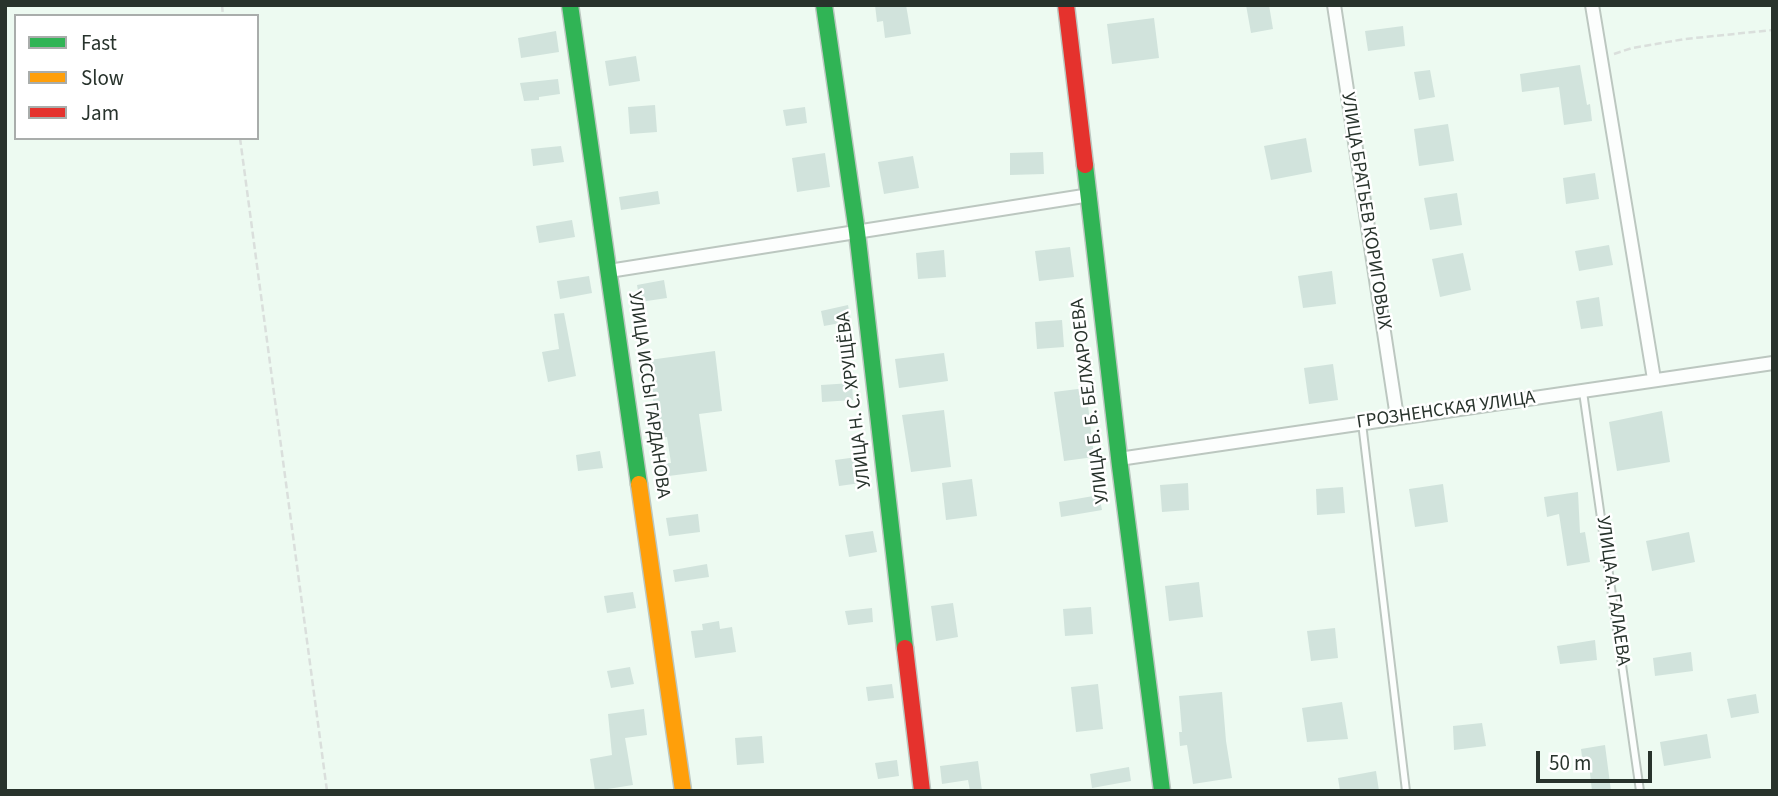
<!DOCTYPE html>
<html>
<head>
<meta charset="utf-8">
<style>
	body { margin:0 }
	#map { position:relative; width:1778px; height:796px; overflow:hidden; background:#edfaf1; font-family:"Source Sans 3",sans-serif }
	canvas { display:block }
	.frame { position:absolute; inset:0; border:7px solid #28332c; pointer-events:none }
	.legend { position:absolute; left:14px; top:14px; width:245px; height:126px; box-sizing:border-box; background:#fff; border:2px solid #a9adab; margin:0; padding:9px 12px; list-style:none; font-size:21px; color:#28332c }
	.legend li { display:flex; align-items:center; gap:14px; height:35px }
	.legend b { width:35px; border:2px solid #a9adab }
	.scale { position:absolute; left:1536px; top:751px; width:116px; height:32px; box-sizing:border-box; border:4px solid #28332c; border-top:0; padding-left:9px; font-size:21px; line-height:24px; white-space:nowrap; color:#28332c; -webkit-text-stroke:5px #fff; paint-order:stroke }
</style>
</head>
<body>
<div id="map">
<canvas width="1778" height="796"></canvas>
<div class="frame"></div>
<ul class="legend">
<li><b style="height:9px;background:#30b455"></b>Fast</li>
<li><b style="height:9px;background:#ff9f0a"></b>Slow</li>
<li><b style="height:9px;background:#e5322d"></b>Jam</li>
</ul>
<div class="scale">50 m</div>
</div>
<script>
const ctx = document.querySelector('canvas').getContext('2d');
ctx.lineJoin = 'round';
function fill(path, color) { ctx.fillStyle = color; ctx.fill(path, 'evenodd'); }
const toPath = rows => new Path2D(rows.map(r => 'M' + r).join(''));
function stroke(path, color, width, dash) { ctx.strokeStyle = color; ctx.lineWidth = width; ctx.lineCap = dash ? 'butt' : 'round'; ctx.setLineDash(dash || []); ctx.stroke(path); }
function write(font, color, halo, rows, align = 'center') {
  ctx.font = font + ' "Source Sans 3",sans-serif'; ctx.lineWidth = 5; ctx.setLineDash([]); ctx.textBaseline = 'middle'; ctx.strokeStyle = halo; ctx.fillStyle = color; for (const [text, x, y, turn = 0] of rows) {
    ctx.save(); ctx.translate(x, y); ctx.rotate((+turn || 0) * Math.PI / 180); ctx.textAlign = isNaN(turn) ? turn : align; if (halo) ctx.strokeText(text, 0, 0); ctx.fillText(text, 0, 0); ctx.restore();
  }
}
fill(toPath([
	[875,5,906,5,911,34,885,38,883,21,877,22],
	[1246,5,1269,5,1273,29,1251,33],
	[1154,18,1159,58,1112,64,1107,24],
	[1403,26,1405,46,1368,51,1365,31],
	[556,31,559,52,521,58,518,38],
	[636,56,640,81,609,86,605,61],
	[1580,65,1587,105,1590,104,1592,121,1564,125,1559,87,1522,92,1520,74],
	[1430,70,1435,97,1419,100,1414,72],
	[558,79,560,94,539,97,539,100,524,101,520,83],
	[655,105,657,132,630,134,628,107],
	[805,107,807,123,786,126,783,110],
	[1448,124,1454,161,1419,166,1414,129],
	[1306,138,1312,172,1271,180,1264,146],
	[561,146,564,162,533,166,531,149],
	[1043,152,1044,174,1010,175,1010,153],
	[825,153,830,187,797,192,792,158],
	[913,156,919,188,884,194,878,162],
	[1595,173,1599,199,1566,204,1563,178],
	[658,191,660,204,621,210,619,197],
	[1457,193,1462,225,1430,230,1424,198],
	[572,220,575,237,539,243,536,226],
	[1609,245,1613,265,1579,271,1575,251],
	[1070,247,1074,277,1039,281,1035,251],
	[944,250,946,277,918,279,916,253],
	[1463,253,1471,290,1440,297,1432,259],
	[1332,271,1336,304,1303,308,1298,276],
	[589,276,592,293,560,299,557,281],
	[664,280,667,298,640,302,637,285],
	[1599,297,1603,326,1581,329,1576,301],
	[848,305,851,321,824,326,821,311],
	[564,313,576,376,548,382,542,352,559,349,554,314],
	[1062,320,1064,347,1037,349,1035,322],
	[715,351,722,411,699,414,707,471,661,477,659,464,671,463,667,437,657,438,649,360],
	[944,353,948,381,899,388,895,359],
	[1333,364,1338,400,1309,404,1304,368],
	[852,383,853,400,822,402,821,385],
	[1086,388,1094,457,1064,461,1054,392],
	[944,410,951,467,911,472,902,415],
	[1662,411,1670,462,1617,471,1609,422],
	[600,451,603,468,578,471,576,455],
	[865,456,868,482,839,486,835,460],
	[972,479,977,516,946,520,942,483],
	[1188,483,1189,510,1162,512,1160,485],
	[1443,484,1448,522,1415,527,1409,489],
	[1343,487,1345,513,1317,515,1316,489],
	[1578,492,1580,533,1585,532,1590,562,1567,566,1559,514,1547,517,1544,497],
	[1099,495,1102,510,1061,517,1059,502],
	[698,514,700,532,669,536,666,518],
	[873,531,877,552,849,557,845,535],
	[1689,532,1695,562,1652,571,1646,541],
	[707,564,709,577,675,582,673,570],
	[1199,582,1203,617,1169,621,1165,586],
	[633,592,636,608,607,613,604,596],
	[953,603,958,637,936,641,931,606],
	[1091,607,1093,634,1065,636,1063,609],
	[872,608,873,622,848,625,845,611],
	[719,621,720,629,732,627,736,652,695,658,691,631,703,630,702,624],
	[1335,628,1338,658,1311,661,1307,631],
	[1595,640,1597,660,1560,664,1557,646],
	[1691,652,1693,671,1655,676,1653,658],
	[630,667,634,684,611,688,607,671],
	[892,684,894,698,868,701,866,687],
	[1098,684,1103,729,1076,732,1071,687],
	[1222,692,1226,741,1232,778,1193,784,1187,745,1180,746,1179,732,1182,732,1179,696],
	[1756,694,1759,713,1731,718,1727,699],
	[1342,702,1348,739,1307,742,1302,708],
	[644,709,647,735,625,738,633,785,595,791,590,759,612,755,608,714],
	[1482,723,1486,746,1454,750,1453,726],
	[1707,734,1711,758,1664,766,1660,742],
	[762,736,764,763,737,765,735,738],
	[1605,745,1611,791,1592,791,1589,765,1583,765,1581,749],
	[897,760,899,776,878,779,875,763],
	[978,761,982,791,970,791,968,780,942,784,940,766],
	[1129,767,1131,781,1092,788,1090,774],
	[1376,771,1379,791,1340,791,1338,778]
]), '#d1e3dc');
const lane = toPath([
	[1583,392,1640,791],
	[1362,423,1406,791]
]);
const street = toPath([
	[1334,5,1397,417],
	[1592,5,1654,379],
	[609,271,1090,195],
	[1119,459,1773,363]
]);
const fast = toPath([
	[570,5,639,484],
	[824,5,857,232,905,648],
	[1085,165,1120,466,1162,791]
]);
const slow = toPath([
	[639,484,683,791]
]);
const jam = toPath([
	[1066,5,1085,165],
	[905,648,922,791]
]);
stroke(lane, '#bcc7c0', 10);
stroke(street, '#bcc7c0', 16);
stroke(fast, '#bcc7c0', 19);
stroke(slow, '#bcc7c0', 19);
stroke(jam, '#bcc7c0', 19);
stroke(toPath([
	[222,5,223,16],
	[1614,54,1632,48,1685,39,1773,30],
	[240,138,327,791]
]), '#dadfdc', 2.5, [7, 3.5]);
stroke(lane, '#fcfefd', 6);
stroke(street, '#fcfefd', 12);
stroke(fast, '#30b455', 16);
stroke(slow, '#ff9f0a', 16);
stroke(jam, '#e5322d', 16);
write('19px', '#28332c', '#fff', [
	["УЛИЦА БРАТЬЕВ КОРИГОВЫХ",1365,211,81],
	["УЛИЦА ИССЫ ГАРДАНОВА",648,395,82],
	["УЛИЦА Н. С. ХРУЩЁВА",855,400,-97],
	["УЛИЦА Б. Б. БЕЛХАРОЕВА",1091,401,-97],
	["ГРОЗНЕНСКАЯ УЛИЦА",1446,411,-8],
	["УЛИЦА А. ГАЛАЕВА",1612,591,82]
]);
</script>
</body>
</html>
